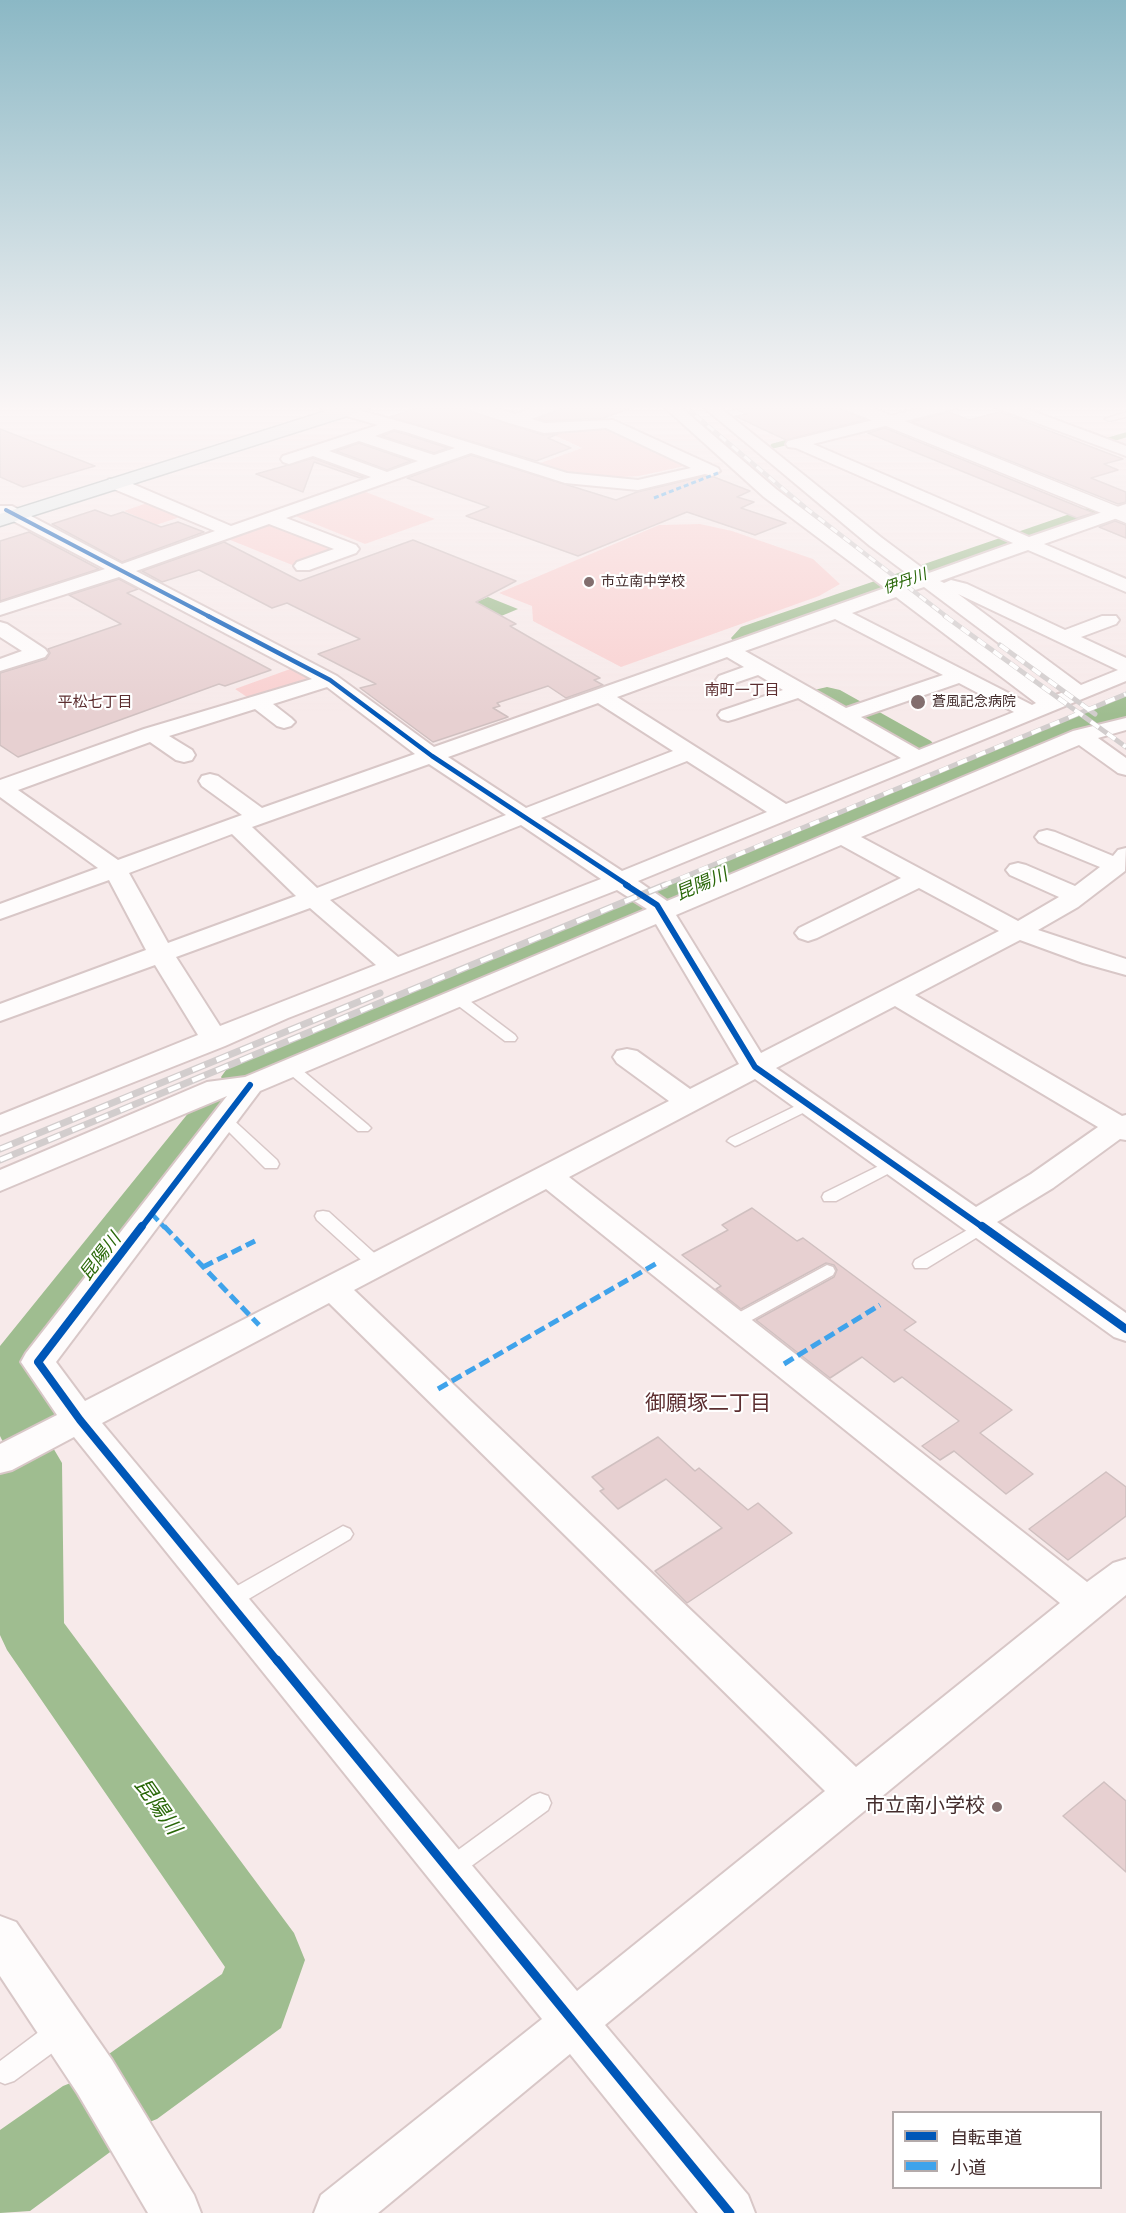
<!DOCTYPE html>
<html>
<head>
<meta charset="utf-8">
<style>
	body { margin:0 }
	#map { position:relative; width:1126px; height:2213px; overflow:hidden; background:#f7eaea; font-family:"Archivo Narrow","Noto Sans JP",sans-serif }
	canvas { display:block }
	.legend { position:absolute; left:892px; top:2111px; width:210px; height:78px; box-sizing:border-box; background:#fff; border:2px solid #b4abab; margin:0; padding:8px 10px; list-style:none; font-size:18px; color:#432c2c }
	.legend li { display:flex; align-items:center; gap:12px; height:30px }
	.legend b { width:30px; border:2px solid #b4abab }
</style>
</head>
<body>
<div id="map">
<canvas width="1126" height="2213"></canvas>
<ul class="legend">
<li><b style="height:8px;background:#0057b8"></b>自転車道</li>
<li><b style="height:8px;background:#3fa3eb"></b>小道</li>
</ul>
</div>
<script>
const ctx = document.querySelector('canvas').getContext('2d');
ctx.lineJoin = 'round';
function fill(path, color) { ctx.fillStyle = color; ctx.fill(path, 'evenodd'); }
const toPath = rows => new Path2D(rows.map(r => 'M' + r).join(''));
function stroke(path, color, width, dash) { ctx.strokeStyle = color; ctx.lineWidth = width; ctx.lineCap = dash ? 'butt' : 'round'; ctx.setLineDash(dash || []); ctx.stroke(path); }
function write(font, color, halo, rows, align = 'center') {
  ctx.font = font + ' "Archivo Narrow","Noto Sans JP",sans-serif'; ctx.lineWidth = 4.5; ctx.setLineDash([]); ctx.textBaseline = 'middle'; ctx.strokeStyle = halo; ctx.fillStyle = color; for (const [text, x, y, turn = 0] of rows) {
    ctx.save(); ctx.translate(x, y); ctx.rotate((+turn || 0) * Math.PI / 180); ctx.textAlign = isNaN(turn) ? turn : align; if (halo) ctx.strokeText(text, 0, 0); ctx.fillText(text, 0, 0); ctx.restore();
  }
}
fill(toPath([
	[607,425,686,463,685,466,639,476,607,478,569,473,538,464,582,448,543,430],
	[366,492,435,519,365,544,295,516],
	[150,502,183,516,156,525,124,511],
	[267,521,342,548,297,567,223,537],
	[700,524,732,531,813,559,840,584,819,596,621,667,533,621,532,606,499,593,659,525],
	[293,668,313,679,250,699,235,689]
]), '#f9d0d0');
fill(toPath([
	[488,597,518,609,468,630,438,618]
]), '#9fbd90');
stroke(toPath([
	[1105,441,1126,435],
	[773,446,796,440]
]), '#9fbd90', 5);
fill(toPath([
	[1096,505,1107,508,1111,514,1107,520,765,641,760,645,748,648,736,645,731,638,741,627,1096,505],
	[827,687,840,690,931,741,937,749,931,757,918,760,905,757,814,706,809,698,814,690,827,687],
	[1126,696,1126,720,265,1083,262,1087,249,1091,253,1096,245,1107,49,1364,59,1434,52,1446,62,1463,64,1623,294,1933,305,1960,281,2028,157,2119,127,2131,121,2144,30,2211,0,2213,0,2130,63,2086,93,2074,99,2061,222,1974,225,1967,7,1650,0,1635,0,1463,7,1450,0,1436,0,1346,211,1085,224,1082,221,1077,231,1063,1113,699,1126,696]
]), '#9fbd90');
const building = toPath([
	[425,405,452,405,543,435,558,434,548,438,571,448,536,461,390,417,425,405],
	[577,405,631,405,631,408,603,418,545,421,538,419,564,407,577,405],
	[726,405,832,405,865,420,786,440,735,416,747,414,726,405],
	[949,412,969,420,999,412,1008,415,1123,459,1104,464,1118,470,1091,478,1126,492,1126,502,1118,504,912,422,949,412],
	[885,428,1094,513,1077,518,868,433,885,428],
	[0,429,95,466,23,487,0,477,0,429],
	[394,431,405,434,448,448,434,453,382,436,394,431],
	[359,443,411,461,387,470,336,451,359,443],
	[471,455,616,500,637,492,705,476,714,477,750,491,737,497,754,502,741,508,786,523,755,535,687,512,578,556,466,516,489,507,407,478,471,455],
	[313,458,364,477,360,478,314,462,303,492,256,474,313,458],
	[95,510,111,516,123,512,161,527,178,522,204,532,122,562,52,524,95,510],
	[1115,521,1126,525,1126,538,1099,527,1115,521],
	[29,532,99,569,0,601,0,541,29,532],
	[413,540,516,581,476,602,516,624,510,626,600,678,594,680,603,685,566,698,548,686,497,703,500,706,493,708,508,717,433,742,360,688,376,684,318,654,360,639,287,603,272,608,199,570,162,582,142,571,224,542,300,581,413,540],
	[119,579,138,589,127,593,271,670,225,686,219,684,18,757,0,745,0,673,46,659,50,653,48,649,121,624,69,595,119,579],
	[752,1208,797,1241,803,1238,916,1322,904,1330,1012,1410,980,1433,1033,1474,1006,1494,954,1451,940,1460,922,1446,959,1421,902,1377,894,1382,862,1357,830,1378,756,1320,834,1277,837,1270,834,1265,826,1263,741,1309,716,1289,721,1286,682,1255,728,1230,722,1225,752,1208],
	[658,1437,695,1471,699,1468,748,1510,758,1503,792,1533,687,1603,655,1571,722,1528,666,1479,618,1509,600,1491,604,1489,592,1477,658,1437],
	[1106,1472,1126,1487,1126,1516,1068,1560,1029,1529,1106,1472],
	[1104,1782,1126,1801,1126,1872,1063,1816,1104,1782]
]);
fill(building, '#e7d0d1');
stroke(building, '#d0c0c0', 1.5);
const service = toPath([
	[1126,412,1126,417,1109,421,1105,419,1126,412],
	[457,994,462,995,515,1035,517,1038,515,1041,505,1041,452,1001,450,998,457,994],
	[291,1064,296,1065,368,1125,371,1128,368,1131,358,1131,286,1071,284,1068,286,1065,291,1064],
	[810,1099,815,1101,817,1104,815,1107,740,1144,735,1146,727,1141,730,1138,810,1099],
	[224,1114,229,1116,277,1160,279,1164,277,1168,265,1168,216,1119,224,1114],
	[893,1159,899,1160,901,1164,899,1168,836,1201,824,1201,822,1197,824,1193,893,1159],
	[323,1211,329,1212,382,1260,384,1264,382,1268,370,1268,317,1220,315,1216,317,1212,323,1211],
	[983,1221,989,1222,991,1226,989,1230,927,1268,915,1268,913,1264,915,1260,983,1221],
	[827,1265,833,1267,835,1271,833,1275,739,1327,727,1327,724,1323,727,1319,827,1265],
	[343,1526,350,1529,353,1534,350,1539,235,1607,228,1609,221,1607,218,1601,221,1595,343,1526],
	[540,1793,548,1796,551,1803,548,1810,459,1875,451,1879,443,1875,440,1868,443,1861,532,1796,540,1793],
	[61,2019,70,2022,73,2031,70,2040,14,2081,5,2084,0,2082,0,2061,52,2022,61,2019]
]);
const minor = toPath([
	[320,405,340,405,416,426,567,473,638,480,691,468,606,428,544,433,509,423,464,408,461,405,485,405,515,414,542,405,563,405,561,408,531,419,545,423,613,420,718,468,720,471,712,476,705,474,638,490,565,483,471,453,286,518,356,545,359,549,356,553,309,570,297,570,294,566,297,562,334,549,269,524,136,571,337,676,434,747,885,588,764,497,662,405,678,405,776,489,901,583,913,578,870,546,701,405,717,405,882,538,929,573,1013,543,796,448,788,447,786,444,788,441,934,405,959,405,957,408,813,444,1029,537,1126,504,1126,515,1044,544,1126,579,1126,592,1028,550,940,581,944,583,951,580,967,584,1065,630,1102,616,1116,616,1119,620,1116,624,1081,637,1126,658,1126,681,638,881,667,901,1073,731,1126,718,1126,730,1098,738,1126,758,1126,775,1118,773,1079,745,861,837,1018,921,1059,897,1010,875,1006,870,1010,865,1018,863,1026,865,1075,886,1100,867,1039,842,1035,837,1039,832,1047,830,1055,832,1113,856,1118,850,1126,848,1125,871,1078,907,1038,930,1126,959,1126,975,1083,963,1020,940,915,995,1122,1116,1126,1115,1126,1140,1120,1139,1053,1188,997,1222,1126,1313,1126,1341,1114,1337,755,1079,569,1177,1087,1582,1113,1563,1126,1559,1126,1595,605,2025,748,2195,755,2213,698,2213,570,2054,378,2213,314,2213,321,2195,542,2019,74,1437,12,1470,0,1473,0,1444,57,1415,21,1362,26,1353,227,1096,0,1191,0,1170,207,1082,245,1077,647,909,617,890,288,1018,225,1046,0,1135,0,1115,198,1035,155,965,0,1021,0,1004,146,950,109,880,0,919,0,904,98,868,0,797,0,780,144,729,312,679,119,577,0,615,0,603,105,569,0,514,0,506,12,506,122,564,215,531,109,487,107,483,109,479,121,479,231,526,371,477,313,456,289,464,283,462,281,459,283,456,378,425,322,409,320,405],
	[394,429,406,432,455,448,434,455,375,436,394,429],
	[359,441,418,461,387,472,329,451,359,441],
	[924,587,1064,692,1053,696,912,591,924,587],
	[958,594,1057,641,1118,670,1081,685,958,594],
	[896,597,1036,703,1032,705,852,613,896,597],
	[835,619,943,675,846,708,745,651,835,619],
	[727,657,744,667,719,676,716,680,719,684,726,686,758,675,783,690,721,711,718,715,721,719,728,721,735,719,798,698,901,758,786,804,617,697,727,657],
	[959,683,1014,712,919,750,861,717,959,683],
	[327,687,415,754,262,808,218,776,210,774,202,776,199,781,202,786,242,815,118,860,18,790,150,742,176,760,184,762,192,760,195,755,192,750,169,736,255,709,277,726,284,728,291,726,295,722,291,718,273,704,327,687],
	[598,703,673,751,526,808,448,757,598,703],
	[687,761,767,812,622,871,541,818,687,761],
	[429,764,506,815,317,888,252,827,429,764],
	[521,825,601,879,398,957,330,900,521,825],
	[232,834,296,896,168,943,129,873,232,834],
	[841,845,901,878,799,928,795,933,799,938,808,941,817,938,919,888,999,931,761,1053,676,915,841,845],
	[310,908,376,965,220,1026,176,957,310,908],
	[656,924,739,1064,690,1089,637,1051,627,1049,617,1051,613,1057,617,1063,669,1101,85,1401,56,1362,260,1091,656,924],
	[895,1006,1098,1127,1031,1174,976,1207,776,1068,895,1006],
	[546,1189,1060,1603,856,1767,354,1290,546,1189],
	[329,1303,825,1791,577,1991,102,1423,329,1303],
	[994,405,1016,405,1126,446,1126,456,997,408,994,405],
	[0,622,7,624,45,649,48,653,45,657,0,671,0,659,22,651,0,637,0,622],
	[0,1916,16,1922,112,2060,194,2195,201,2213,148,2213,78,2094,0,1976,0,1916]
]);
const secondary = toPath([
	[841,405,865,405,1126,510,1126,523,844,409,841,405]
]);
const primary = toPath([
	[345,405,372,405,369,409,0,526,0,514,345,405]
]);
stroke(service, '#d8c7c7', 3);
stroke(minor, '#d8c7c7', 4);
stroke(secondary, '#d8c7c7', 3);
stroke(primary, '#a9b2b3', 3);
fill(service, '#fefcfc');
fill(minor, '#fefcfc');
fill(secondary, '#fefcfc');
fill(primary, '#e4eced');
const railFar2 = toPath([
	[683,405,807,509,947,617]
]);
const railFar1 = toPath([
	[945,616,1126,747],
	[1000,645,1095,714],
	[662,886,1126,694]
]);
const rail = toPath([
	[0,1149,380,993],
	[0,1160,665,885]
]);
stroke(railFar2, '#d2cdcd', 4.5);
stroke(railFar1, '#d2cdcd', 5);
stroke(rail, '#d2cdcd', 7);
stroke(railFar2, '#fff', 3, [8]);
stroke(railFar1, '#fff', 4, [10]);
stroke(rail, '#fff', 4.5, [13]);
stroke(toPath([
	[654,498,718,473]
]), '#3fa3eb', 3, [5, 3]);
stroke(toPath([
	[152,1214,165,1228]
]), '#3fa3eb', 4.5, [9, 4.5]);
stroke(toPath([
	[164,1226,259,1325],
	[203,1267,255,1241],
	[784,1364,880,1305],
	[438,1389,657,1263]
]), '#3fa3eb', 5, [11, 5]);
stroke(toPath([
	[6,510,210,617]
]), '#0057b8', 4);
stroke(toPath([
	[208,616,330,680,432,756,629,886]
]), '#0057b8', 4.5);
stroke(toPath([
	[626,885,657,905,755,1067,984,1228],
	[141,1228,250,1085]
]), '#0057b8', 6);
stroke(toPath([
	[142,1226,38,1362,80,1420,278,1662],
	[982,1226,1126,1329]
]), '#0057b8', 8);
stroke(toPath([
	[277,1660,730,2213]
]), '#0057b8', 9);
const sky = ctx.createLinearGradient(0, 0, 0, 715);
sky.addColorStop(0, '#8bb8c5');
sky.addColorStop(0.57, '#fbf6f6');
sky.addColorStop(1, '#fbf6f600');
ctx.fillStyle = sky;
ctx.fillRect(0, 0, 1126, 715);
for (const [x, y, r, color] of [
	[589,582,6,"#826e6e"],
	[918,702,8,"#826e6e"],
	[997,1807,6,"#826e6e"]
]) { const dot = new Path2D(); dot.arc(x, y, r, 0, 2 * Math.PI); ctx.fillStyle = color; ctx.fill(dot); stroke(dot, '#fff', 2); }
write('14px', '#432c2c', '#fff', [
	["市立南中学校",601,582],
	["蒼風記念病院",932,702]
], 'left');
write('italic 15px', '#296708', '#fff', [
	["伊丹川",905,582,-20]
]);
write('15px', '#5c2e30', '#fff', [
	["南町一丁目",742,691],
	["平松七丁目",95,703]
]);
write('italic 18px', '#296708', '#fff', [
	["昆陽川",702,885,-23],
	["昆陽川",101,1257,-52]
]);
write('20px', '#432c2c', '#fff', [
	["市立南小学校",985,1807]
], 'right');
write('21px', '#5c2e30', '#fff', [
	["御願塚二丁目",708,1404]
]);
write('italic 21px', '#296708', '#fff', [
	["昆陽川",157,1807,55]
]);
</script>
</body>
</html>
